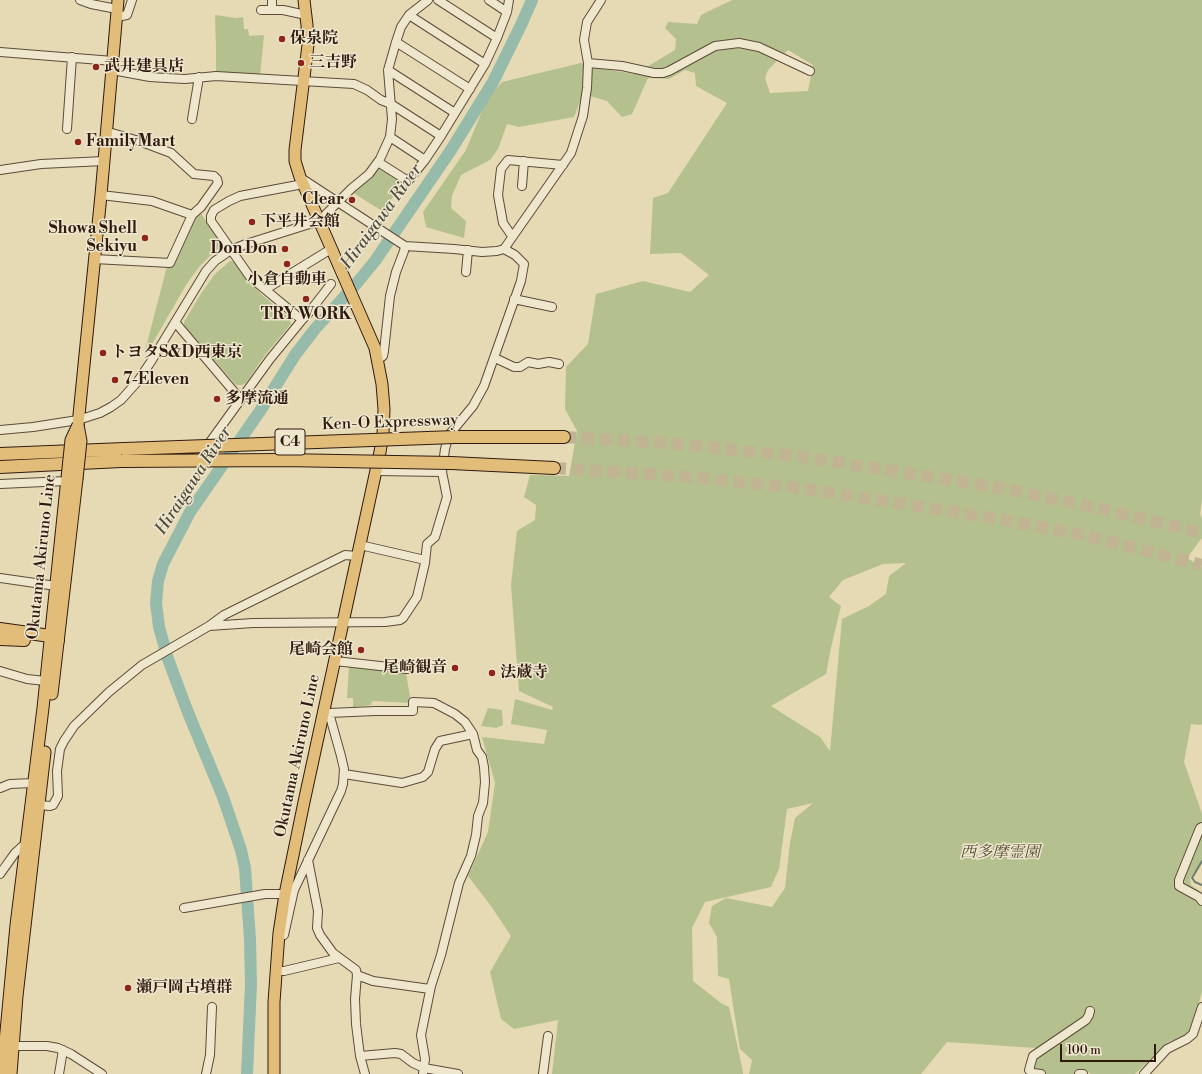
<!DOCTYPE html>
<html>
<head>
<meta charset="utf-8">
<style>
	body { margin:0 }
	#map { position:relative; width:1202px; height:1074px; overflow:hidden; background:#e5dab4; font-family:"Libre Bodoni",serif }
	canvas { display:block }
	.scale { position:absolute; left:1060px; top:1044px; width:96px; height:18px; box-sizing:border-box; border:2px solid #301a10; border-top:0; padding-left:5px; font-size:12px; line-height:14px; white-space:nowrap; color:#301a10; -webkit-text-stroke:3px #eee7ce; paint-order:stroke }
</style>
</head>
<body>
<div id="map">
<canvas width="1202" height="1074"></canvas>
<div class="scale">100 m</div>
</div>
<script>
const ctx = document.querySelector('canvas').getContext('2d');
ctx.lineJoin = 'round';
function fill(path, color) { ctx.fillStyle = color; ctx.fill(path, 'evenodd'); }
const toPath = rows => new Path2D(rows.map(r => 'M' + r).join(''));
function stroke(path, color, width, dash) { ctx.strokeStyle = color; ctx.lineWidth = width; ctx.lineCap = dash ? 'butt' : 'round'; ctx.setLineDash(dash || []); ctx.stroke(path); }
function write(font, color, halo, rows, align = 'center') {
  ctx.font = font + ' "Libre Bodoni","Noto Serif JP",serif'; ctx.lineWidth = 3; ctx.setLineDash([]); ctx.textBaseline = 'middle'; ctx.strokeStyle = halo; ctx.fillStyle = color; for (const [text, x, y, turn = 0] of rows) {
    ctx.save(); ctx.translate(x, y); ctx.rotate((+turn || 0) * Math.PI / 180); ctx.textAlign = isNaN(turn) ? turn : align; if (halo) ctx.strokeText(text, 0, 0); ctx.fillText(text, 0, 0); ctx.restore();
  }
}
fill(toPath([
	[732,0,1202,0,1202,498,1200,514,1202,519,1202,538,1187,558,1202,567,1202,724,1201,725,1191,724,1184,762,1202,814,1202,861,1190,878,1191,885,1202,893,1202,992,1194,1020,1187,1035,1168,1042,1135,1074,1091,1074,1088,1072,1076,1074,1045,1074,1036,1072,1033,1066,1036,1059,1035,1048,947,1042,921,1074,749,1074,752,1060,740,1049,729,979,718,976,717,937,709,923,712,906,726,898,772,907,785,888,790,843,795,818,813,803,787,809,779,869,771,887,705,902,692,928,693,981,721,1003,729,1007,743,1072,743,1074,552,1074,558,1020,514,1029,501,1019,490,972,511,936,491,906,468,876,488,832,495,783,482,737,544,744,547,730,511,724,515,699,552,710,553,707,519,691,511,585,517,531,535,520,536,505,524,497,530,475,569,476,577,431,565,409,566,367,588,344,596,294,643,281,690,292,709,275,681,253,650,254,653,198,668,193,727,103,696,86,695,73,685,70,669,79,648,78,632,114,622,117,607,101,583,94,574,117,519,127,507,124,498,149,490,160,461,175,452,196,451,208,466,221,464,238,426,227,423,212,466,150,487,99,502,82,581,63,596,68,635,74,675,50,676,39,665,28,668,22,697,24,701,15],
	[788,50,813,65,808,91,770,93,765,78,768,70],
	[906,563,889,576,886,594,869,606,842,619,830,751,820,737,771,706,826,674,831,648,841,606,829,597,843,580,883,564],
	[215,15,236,18,243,17,244,29,248,29,249,36,264,35,260,76,216,73,216,47],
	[381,166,402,180,403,184,382,211,352,192,378,167],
	[200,212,221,243,221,247,213,253,199,267,186,285,147,353,145,351,167,266,189,226],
	[230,261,235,262,245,277,261,294,289,318,291,324,265,355,246,383,242,385,236,385,184,326,184,322,202,292,215,274],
	[349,667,406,673,411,703,372,701,371,705,353,707,353,698,347,698],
	[488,708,502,710,503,725,496,728,481,726]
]), '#b4c08d');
stroke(toPath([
	[1202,861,1192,878,1195,882,1202,885]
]), '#6d7b6d', 2);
stroke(toPath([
	[247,1074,251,984,250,939,245,868,241,850,223,797,187,710,168,659,159,627,156,603,158,581,163,564,190,512,260,411,295,355,315,329,356,284,375,261,451,150,493,82,521,25,532,0]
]), '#96bbab', 12);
stroke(toPath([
	[564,437,666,443,803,457,913,474,1000,488,1094,507,1202,533],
	[554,468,668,475,800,488,909,505,993,518,1088,536,1202,565]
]), '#c1b493', 12, [12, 6]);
const minor = toPath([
	[80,0,91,4,117,9],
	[438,0,497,38],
	[489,0,507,12],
	[272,9,272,0],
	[261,10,283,10,306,15],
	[409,15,485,64],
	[116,17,127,15,132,0],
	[396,42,470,89],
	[0,52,113,61],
	[588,63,622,66,654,73,663,73,669,71,715,46,739,43,759,47,810,71],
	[112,70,150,77,166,78,185,79,216,76,354,84,367,90,381,100,391,104,441,136],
	[388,70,455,113],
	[192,119,199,77],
	[67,129,72,57],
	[390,137,425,160],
	[378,162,408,181,425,160,441,136,485,64,497,38,507,12,509,0],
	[0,170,41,164,104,161],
	[301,178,405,246,454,249,482,252,497,251,504,249,571,153,583,116,587,88,588,63,584,40,587,22,601,0],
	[522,186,524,161],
	[101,195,152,201,192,215],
	[512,236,503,223,498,195,501,169,508,160,563,165],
	[94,259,170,263,192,215,201,207,218,183,217,179,214,176,194,174,171,153,139,141,112,133,106,133],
	[466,272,468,250],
	[266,289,331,249],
	[514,299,552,307],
	[302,320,250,277,211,221,211,216,214,210,229,201,240,196,303,184],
	[175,322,241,400],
	[495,358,514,367,520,367,528,362,538,364,549,362,559,364],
	[378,360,383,356,384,351,390,296,396,272,404,251,405,246],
	[0,430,33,427,78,420,100,413,111,407,121,400,138,381,152,360,206,271,215,261,231,250,246,244,319,221,352,188,369,174,380,159,390,137,392,119,388,70,396,42,401,27,409,15,428,0],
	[210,442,270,359,302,320,307,315,331,284],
	[376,471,442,472],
	[0,484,66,481],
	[360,545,425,560],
	[0,578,56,586],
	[209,626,253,623,385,622,400,620,403,618,417,597,425,563,427,544,435,537,447,497,442,472,445,449,449,435,473,406,484,386,521,281,524,264,515,255,504,249],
	[335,661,407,669],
	[0,671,27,679,45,681],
	[329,713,375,711,413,711,413,702,434,703,455,714,465,722,473,734,477,750,482,757,484,767,485,782,483,803,478,816,476,835,471,856,459,883,441,955,431,986,421,1035,425,1059,423,1074],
	[344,774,402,783,423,777,428,772,435,749,440,741,473,734],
	[0,788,10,784,33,783],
	[39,805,50,806,53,805,58,796,57,771,60,749,64,741,74,726,109,692,142,665,209,626,224,615,345,555,357,556],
	[1202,827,1200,828,1179,880,1179,886,1199,897,1202,901],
	[308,860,318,911,317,928,320,935,333,953,352,967,356,970,357,975,355,999,356,1024,360,1056,365,1074],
	[0,874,15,853,25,844,29,845],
	[184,908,265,894,285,894],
	[284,935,294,890,341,791,343,784,344,769,341,756,329,713,325,712],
	[276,967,275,971,284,971,339,958],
	[357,975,373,981,430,989],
	[8,1046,47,1046,58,1048,71,1054,102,1074],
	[360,1056,395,1053,401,1054,413,1063,424,1068,458,1074],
	[59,1074,63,1050],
	[206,1074,210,1055,212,1007],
	[543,1074,548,1036],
	[1041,1074,1033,1073,1029,1070,1033,1056,1086,1020,1089,1015,1090,1011],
	[1079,1074,1083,1074],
	[1144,1074,1167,1049,1187,1039,1193,1034,1202,1007]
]);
const major = toPath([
	[78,425,101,195,118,0],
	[52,694,77,479],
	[2,1074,16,925,43,708,67,478],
	[11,1074,17,996,45,752],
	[274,1074,274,1002,279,933,285,894,304,802,380,452,383,434,384,409,382,384,375,348,300,177,295,161,295,150,308,45,307,25,304,0]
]);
const highway = toPath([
	[455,437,564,437],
	[0,454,124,449],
	[451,463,554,468],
	[0,467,121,461],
	[0,629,50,636,58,640],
	[0,639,24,640]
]);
stroke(minor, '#5d4a39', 10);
stroke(major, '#301a10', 13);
stroke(highway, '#301a10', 14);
stroke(minor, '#eee7ce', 8);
stroke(major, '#e2bd7a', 11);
stroke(highway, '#e2bd7a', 12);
const majorBridge = toPath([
	[67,478,71,440,78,425],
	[77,479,81,441,78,425]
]);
const highwayBridge = toPath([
	[124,449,455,437],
	[121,461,283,460,451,463]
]);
stroke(majorBridge, '#301a10', 13, []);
stroke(highwayBridge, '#301a10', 14, []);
stroke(majorBridge, '#e2bd7a', 11);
stroke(highwayBridge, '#e2bd7a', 12);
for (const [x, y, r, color] of [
	[282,39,4,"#8f2418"],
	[301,63,4,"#8f2418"],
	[96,67,4,"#8f2418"],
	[78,142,4,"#8f2418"],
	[352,200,4,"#8f2418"],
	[252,222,4,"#8f2418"],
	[145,238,4,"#8f2418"],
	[285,249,4,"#8f2418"],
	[287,264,4,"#8f2418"],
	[306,299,4,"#8f2418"],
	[103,353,4,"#8f2418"],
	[115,380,4,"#8f2418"],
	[217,399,4,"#8f2418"],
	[361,650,4,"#8f2418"],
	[455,668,4,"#8f2418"],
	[492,673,4,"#8f2418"],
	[128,988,4,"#8f2418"]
]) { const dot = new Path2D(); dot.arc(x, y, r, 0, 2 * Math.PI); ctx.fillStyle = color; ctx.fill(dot); stroke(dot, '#eee7ce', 1.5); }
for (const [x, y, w] of [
	[290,442,30]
]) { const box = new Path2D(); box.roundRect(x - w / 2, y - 13, w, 26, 3); ctx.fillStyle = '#eee7ce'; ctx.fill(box); stroke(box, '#301a10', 1); }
write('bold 15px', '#301a10', null, [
	["C4",290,442]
]);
write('bold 16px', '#301a10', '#eee7ce', [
	["保泉院",290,39],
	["三吉野",309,63],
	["武井建具店",104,67],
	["FamilyMart",86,142],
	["Clear",344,200,"right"],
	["下平井会館",260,222],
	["Showa Shell",137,229,"right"],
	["Sekiyu",137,247,"right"],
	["Don Don",277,249,"right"],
	["小倉自動車",287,280,"center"],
	["TRY WORK",306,315,"center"],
	["トヨタS&D西東京",111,353],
	["7-Eleven",123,380],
	["多摩流通",225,399],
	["尾崎会館",353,650,"right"],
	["尾崎観音",447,668,"right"],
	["法蔵寺",500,673],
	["瀬戸岡古墳群",136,988]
], 'left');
write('16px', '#301a10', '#eee7ce', [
	["Ken-O Expressway",390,423,-2],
	["Okutama Akiruno Line",42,557,-84],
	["Okutama Akiruno Line",298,756,-78]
]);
write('italic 16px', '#584c36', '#eee7ce', [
	["西多摩霊園",1000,853]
]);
write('italic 17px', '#4f4a3e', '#eee7ce', [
	["Hiraigawa River",382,217,-54],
	["Hiraigawa River",194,481,-57]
]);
</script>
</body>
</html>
